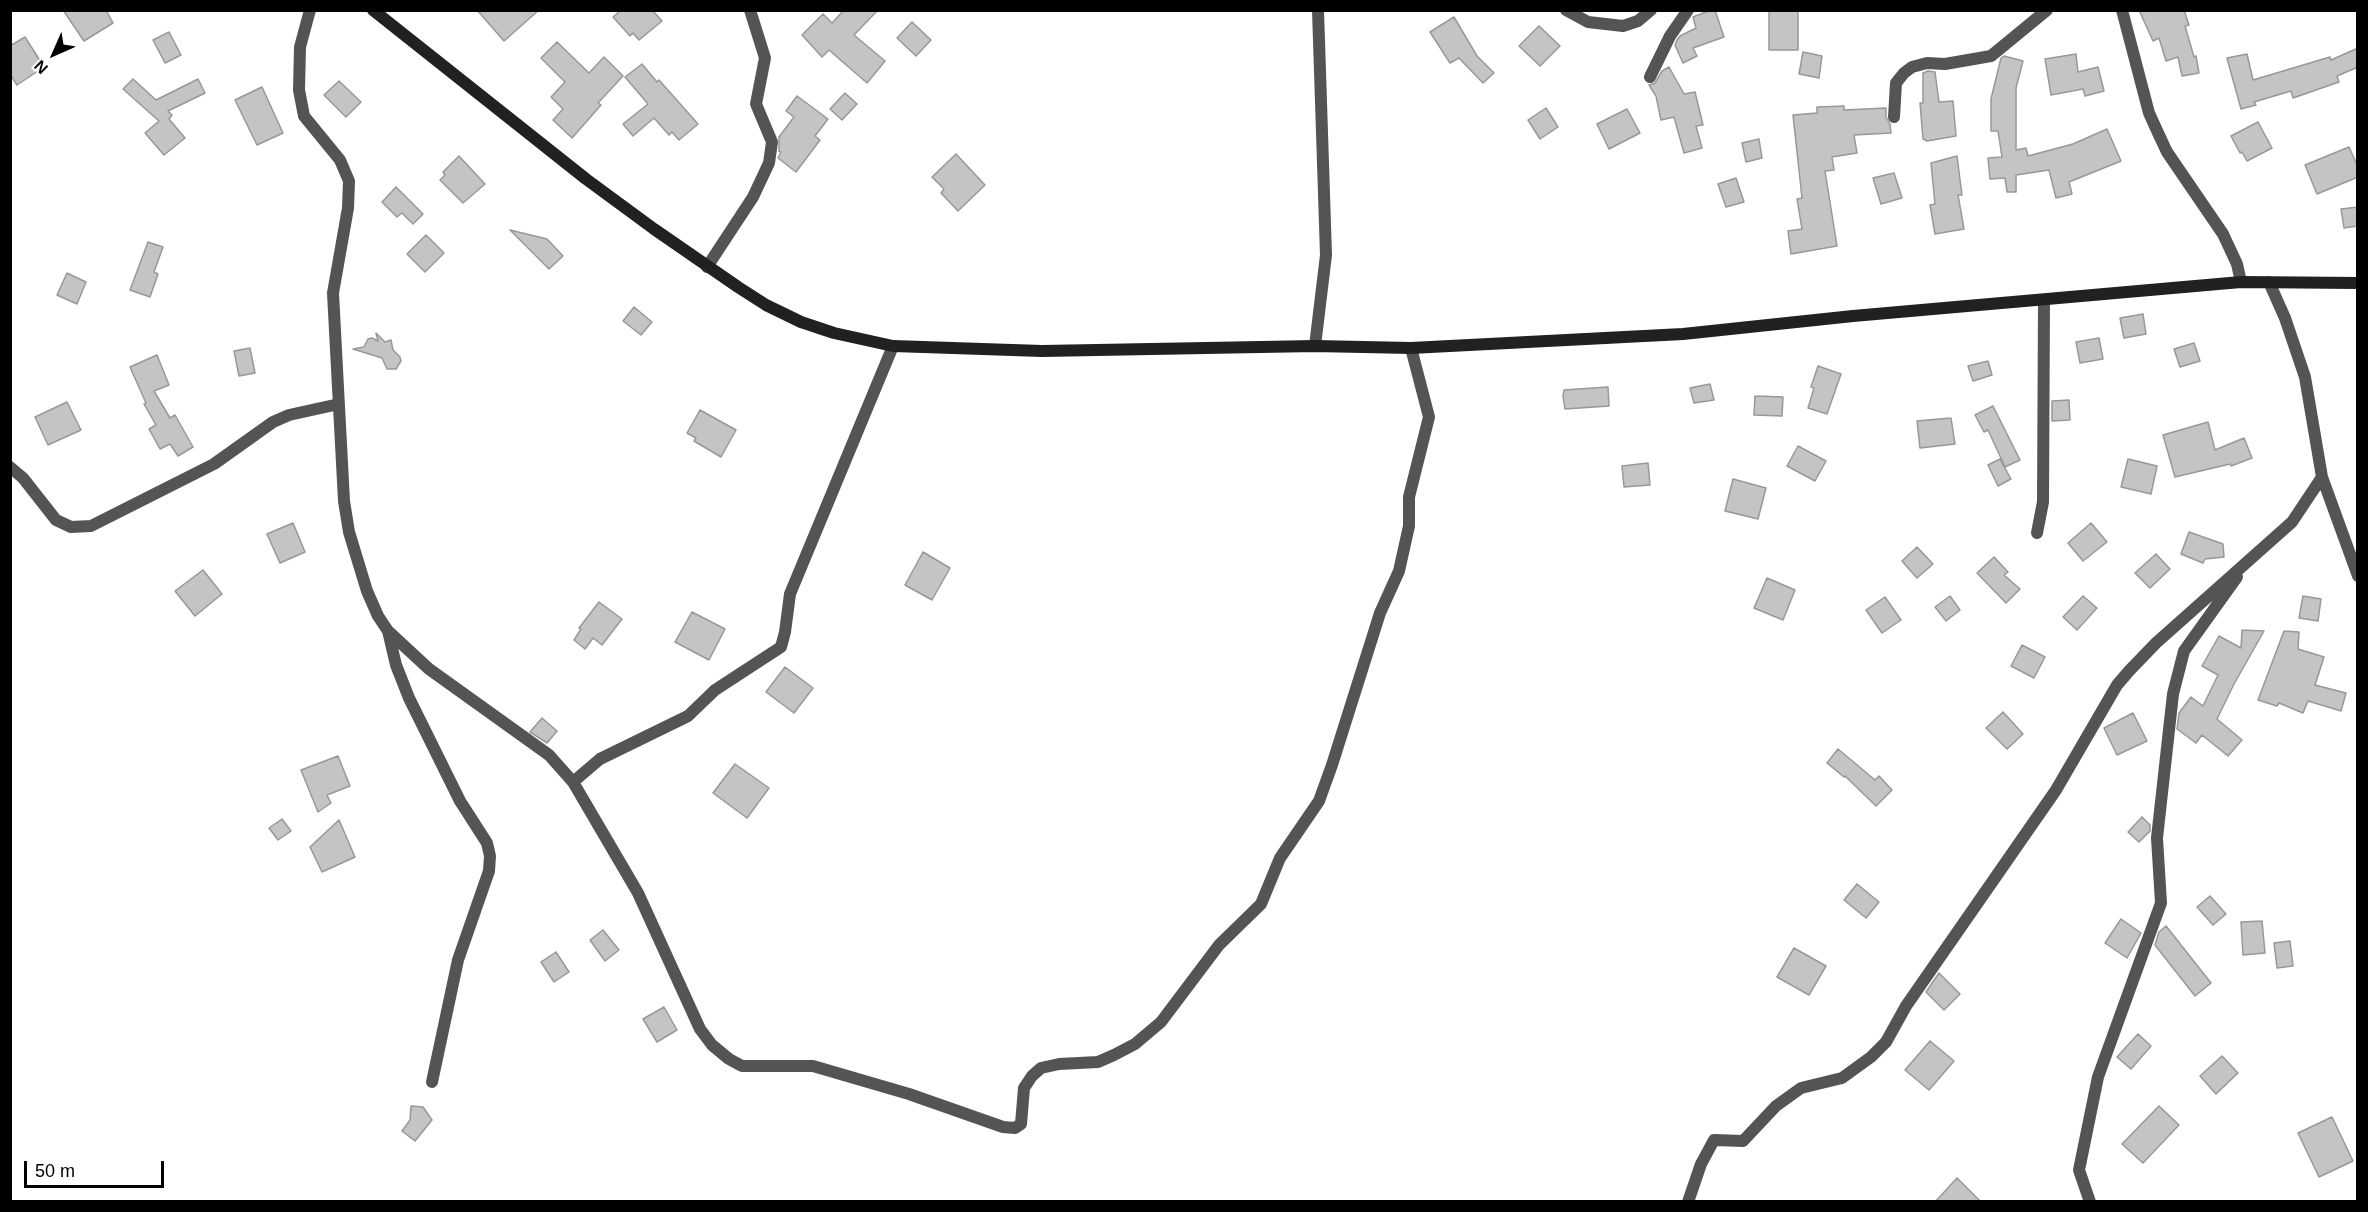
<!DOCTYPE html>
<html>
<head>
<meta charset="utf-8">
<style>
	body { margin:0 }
	#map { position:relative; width:2368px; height:1212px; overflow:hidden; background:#fff; font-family:Arial,sans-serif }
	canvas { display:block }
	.frame { position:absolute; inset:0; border:12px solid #000; pointer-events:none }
	.north { position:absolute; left:24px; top:24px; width:60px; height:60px; -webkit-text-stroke:4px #fff; paint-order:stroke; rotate:225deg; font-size:16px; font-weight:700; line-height:24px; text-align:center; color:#000 }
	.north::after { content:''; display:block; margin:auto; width:21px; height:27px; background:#000; clip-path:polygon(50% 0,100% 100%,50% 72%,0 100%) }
	.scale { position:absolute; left:24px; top:1161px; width:140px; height:27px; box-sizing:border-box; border:3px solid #000; border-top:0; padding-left:8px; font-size:18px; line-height:21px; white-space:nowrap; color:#000; -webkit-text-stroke:4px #fff; paint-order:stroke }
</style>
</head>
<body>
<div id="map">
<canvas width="2368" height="1212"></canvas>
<div class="frame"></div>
<div class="north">N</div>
<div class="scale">50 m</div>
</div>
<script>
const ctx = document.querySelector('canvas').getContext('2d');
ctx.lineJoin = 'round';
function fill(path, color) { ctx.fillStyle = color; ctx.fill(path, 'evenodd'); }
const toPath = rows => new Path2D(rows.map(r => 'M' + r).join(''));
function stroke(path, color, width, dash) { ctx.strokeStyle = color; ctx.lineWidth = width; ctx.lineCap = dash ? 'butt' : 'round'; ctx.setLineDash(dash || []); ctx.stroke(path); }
const building = toPath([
	[63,10,106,10,113,23,84,41,63,10],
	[477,10,539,10,504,41,477,10],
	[621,10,652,10,662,21,639,40,633,33,630,36,613,17,621,10],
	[844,10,878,10,854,35,885,61,867,83,829,50,822,57,802,35,823,14,832,23,844,10],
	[1711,10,1715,10,1724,37,1693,48,1697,56,1683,63,1675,45,1677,40,1680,36,1696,28,1693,17,1711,10],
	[1769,10,1798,10,1798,50,1769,50,1769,10],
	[2139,10,2184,10,2189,25,2185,26,2194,57,2196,56,2199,73,2182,76,2178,57,2166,61,2159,38,2153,41,2139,10],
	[1454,17,1477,56,1494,73,1483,83,1459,58,1450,63,1430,32,1454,17],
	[912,22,931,40,916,56,897,38,912,22],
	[1539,26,1560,46,1540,66,1519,46,1539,26],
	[169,32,181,55,165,63,153,40,169,32],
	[25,37,44,67,17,85,10,74,10,46,25,37],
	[557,42,589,73,604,57,623,76,598,103,601,105,572,138,553,120,563,109,551,97,565,82,541,58,557,42],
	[2358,48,2358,67,2337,76,2339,82,2293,98,2291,91,2254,102,2256,105,2241,109,2227,58,2247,54,2253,80,2330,57,2331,60,2358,48],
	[1803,52,1822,56,1819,78,1799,74,1803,52],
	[2076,54,2078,72,2098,67,2104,91,2085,96,2083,89,2051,95,2045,59,2076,54],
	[2004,56,2023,61,2016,88,2016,150,2026,148,2028,156,2073,144,2107,129,2121,161,2069,182,2072,194,2056,198,2049,170,2016,175,2016,192,2007,192,2005,178,1990,179,1988,158,2002,157,1998,131,1991,131,1991,99,2001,58,2004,56],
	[642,64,657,82,659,80,698,124,679,140,672,132,669,135,654,118,633,136,623,124,648,104,625,77,642,64],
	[1669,67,1684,94,1695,92,1703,125,1696,126,1702,148,1684,153,1674,117,1661,120,1656,96,1649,85,1655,83,1662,71,1669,67],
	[1928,71,1935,72,1939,102,1953,101,1956,136,1927,141,1923,139,1920,103,1923,103,1923,73,1928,71],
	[133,79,156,100,198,79,205,93,168,111,172,115,169,119,185,138,164,155,145,133,159,121,123,89,133,79],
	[339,81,361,102,346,117,324,95,339,81],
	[262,87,283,133,257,145,235,100,262,87],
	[845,93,857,104,842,120,830,109,845,93],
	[797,96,828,119,815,136,820,140,796,172,778,158,781,152,779,151,779,137,794,117,786,111,797,96],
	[1844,106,1844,110,1886,108,1886,117,1890,124,1891,133,1854,135,1857,153,1832,157,1834,170,1825,171,1837,246,1791,254,1788,231,1802,229,1797,199,1802,198,1793,115,1817,113,1817,107,1844,106],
	[1546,108,1558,127,1540,139,1528,120,1546,108],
	[1627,109,1640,133,1609,149,1597,124,1627,109],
	[2258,122,2272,148,2247,161,2242,152,2240,153,2231,136,2258,122],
	[1759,139,1762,158,1746,162,1742,143,1759,139],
	[2349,147,2358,167,2358,177,2317,194,2305,165,2349,147],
	[956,154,985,185,958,211,941,193,944,189,932,177,956,154],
	[459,156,485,184,463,203,440,180,445,175,443,172,459,156],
	[1957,156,1962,195,1958,195,1964,229,1935,234,1930,205,1935,204,1931,163,1957,156],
	[1894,173,1902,198,1881,204,1873,178,1894,173],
	[1736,178,1744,202,1726,207,1718,184,1736,178],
	[396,187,423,214,413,224,402,213,397,217,382,202,396,187],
	[2358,207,2358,226,2344,228,2341,209,2358,207],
	[510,230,547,239,563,256,549,269,510,230],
	[426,235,444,253,425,272,407,254,426,235],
	[148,242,163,247,154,272,158,274,150,297,130,290,148,242],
	[67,273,86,282,77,304,57,295,67,273],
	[634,307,652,322,641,335,623,321,634,307],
	[2143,314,2146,334,2124,338,2120,318,2143,314],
	[376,333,385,342,391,340,393,350,400,357,401,361,396,369,387,369,382,358,353,349,364,347,368,339,372,338,378,341,376,333],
	[2099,338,2103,359,2080,363,2076,342,2099,338],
	[2194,343,2200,361,2180,367,2174,349,2194,343],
	[250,348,255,373,239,376,234,351,250,348],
	[157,355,169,385,154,391,170,418,175,415,193,447,178,456,170,444,160,449,149,429,156,425,144,404,146,403,130,367,157,355],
	[1988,361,1992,375,1973,381,1968,366,1988,361],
	[1818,366,1841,374,1827,414,1808,408,1814,388,1811,387,1818,366],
	[1710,384,1714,400,1694,403,1690,388,1710,384],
	[1608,387,1609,406,1565,409,1563,396,1564,390,1608,387],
	[1755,396,1783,397,1782,416,1754,415,1755,396],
	[2069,400,2070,420,2052,421,2052,401,2069,400],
	[67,402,81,430,48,445,35,417,67,402],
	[1993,406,2020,460,2005,467,1988,430,1984,432,1975,415,1993,406],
	[700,410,736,430,721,457,694,441,696,438,687,433,700,410],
	[1951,418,1955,444,1920,448,1917,421,1951,418],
	[2208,422,2215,450,2244,438,2252,458,2231,466,2230,464,2175,477,2163,435,2208,422],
	[1798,446,1826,461,1815,481,1787,466,1798,446],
	[2000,459,2011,479,1998,486,1988,465,2000,459],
	[2128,459,2157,466,2151,494,2121,487,2128,459],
	[1648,463,1650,485,1624,487,1622,466,1648,463],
	[1733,479,1766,488,1758,519,1725,511,1733,479],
	[293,523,305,552,280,563,267,534,293,523],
	[2091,523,2107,542,2083,561,2068,543,2091,523],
	[2189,532,2223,544,2224,557,2205,559,2203,563,2181,554,2189,532],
	[1917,547,1933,564,1917,578,1902,561,1917,547],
	[923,552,950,568,932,600,905,585,923,552],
	[2156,554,2170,569,2150,588,2135,573,2156,554],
	[1994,557,2008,572,2004,575,2020,589,2006,603,1977,573,1994,557],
	[203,570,222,594,195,616,175,591,203,570],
	[1767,578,1795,590,1783,620,1754,608,1767,578],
	[1950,596,1960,610,1946,621,1935,607,1950,596],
	[2083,596,2097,608,2077,630,2063,617,2083,596],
	[2303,596,2321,599,2318,621,2299,618,2303,596],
	[1885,597,1901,620,1882,633,1866,610,1885,597],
	[599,602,622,619,602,645,593,638,585,649,574,640,581,629,579,628,599,602],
	[692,612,725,629,709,660,675,642,692,612],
	[2242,630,2264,631,2234,684,2217,719,2242,740,2228,756,2202,735,2196,743,2177,729,2179,713,2191,697,2203,706,2218,675,2202,666,2219,636,2241,648,2242,630],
	[2284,631,2299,632,2298,649,2324,657,2315,685,2346,693,2341,711,2308,701,2303,713,2279,703,2277,706,2258,700,2284,631],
	[2022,645,2045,657,2034,678,2011,666,2022,645],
	[785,667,813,688,794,713,766,692,785,667],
	[2003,712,2023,734,2007,749,1986,728,2003,712],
	[2133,713,2147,741,2117,755,2104,728,2133,713],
	[542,718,557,731,547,743,530,732,542,718],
	[1838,749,1875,780,1879,776,1892,790,1876,806,1845,776,1844,777,1827,763,1838,749],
	[338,756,350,786,327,795,331,803,318,812,301,770,338,756],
	[735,764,769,788,747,818,713,793,735,764],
	[2142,817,2150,825,2150,831,2139,842,2128,832,2142,817],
	[282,819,291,831,278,840,269,828,282,819],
	[339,820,355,857,322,872,310,847,339,820],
	[1857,884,1879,902,1866,918,1844,900,1857,884],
	[2210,896,2226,914,2213,925,2197,907,2210,896],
	[2121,919,2141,933,2127,958,2105,943,2121,919],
	[2262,921,2265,953,2243,955,2241,922,2262,921],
	[2166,926,2211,983,2195,996,2155,945,2159,932,2166,926],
	[603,930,619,950,605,961,590,940,603,930],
	[2290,941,2293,966,2277,968,2274,943,2290,941],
	[1794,948,1826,966,1809,995,1777,977,1794,948],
	[556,952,569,972,554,982,541,962,556,952],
	[1939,973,1960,994,1944,1010,1926,992,1939,973],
	[664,1007,677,1030,657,1042,643,1019,664,1007],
	[2138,1034,2151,1046,2131,1069,2117,1057,2138,1034],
	[1930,1041,1954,1061,1929,1090,1905,1070,1930,1041],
	[2222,1056,2238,1073,2216,1094,2200,1076,2222,1056],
	[411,1106,423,1107,432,1120,415,1141,402,1131,410,1120,411,1106],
	[2159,1106,2179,1125,2143,1163,2122,1144,2159,1106],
	[2332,1117,2353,1161,2319,1177,2298,1133,2332,1117],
	[1957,1178,1981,1202,1935,1202,1957,1178]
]);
fill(building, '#c4c4c4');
stroke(building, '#989898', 1.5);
stroke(toPath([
	[310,10,300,47,299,90,304,116,340,160,349,181,348,208,333,293,344,501,349,532,367,591,378,616,388,631,429,669,549,755,573,782,638,893,700,1029,712,1045,729,1059,742,1066,813,1066,909,1094,1003,1127,1015,1128,1021,1124,1024,1088,1032,1076,1041,1068,1059,1064,1098,1062,1114,1055,1135,1044,1161,1022,1219,945,1261,904,1280,858,1319,801,1332,765,1380,613,1399,571,1409,526,1409,497,1429,417,1411,348],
	[1566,10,1588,22,1623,26,1638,21,1651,10],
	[2122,10,2149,113,2159,135,2167,152,2223,234,2237,264,2241,282],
	[1650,77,1670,36,1688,10],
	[1894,117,1896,83,1904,73,1912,67,1927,63,1945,64,1991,56,2047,10],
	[707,267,753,197,769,163,772,142,756,104,765,58,750,10],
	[2269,282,2285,318,2305,377,2322,477,2358,576],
	[1315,346,1326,255,1318,10],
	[10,467,23,478,56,520,71,527,91,526,214,464,273,422,289,415,339,404],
	[2037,533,2043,502,2044,300],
	[388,631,396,665,409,698,460,801,487,843,490,856,489,871,458,960,432,1082],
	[573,782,600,759,688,716,715,690,781,647,785,632,790,594,893,346],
	[1688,1202,1701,1164,1714,1140,1743,1141,1776,1106,1801,1088,1842,1078,1871,1057,1886,1042,1906,1006,2056,790,2117,685,2129,671,2156,643,2292,522,2322,477],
	[2090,1202,2079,1170,2098,1077,2161,903,2157,838,2173,694,2184,651,2237,577]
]), '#545454', 12);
stroke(toPath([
	[373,10,586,179,654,229,738,287,766,305,801,322,834,333,893,346,1042,351,1315,346,1411,348,1683,334,1853,316,2241,282,2358,283]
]), '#212121', 12);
</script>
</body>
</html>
